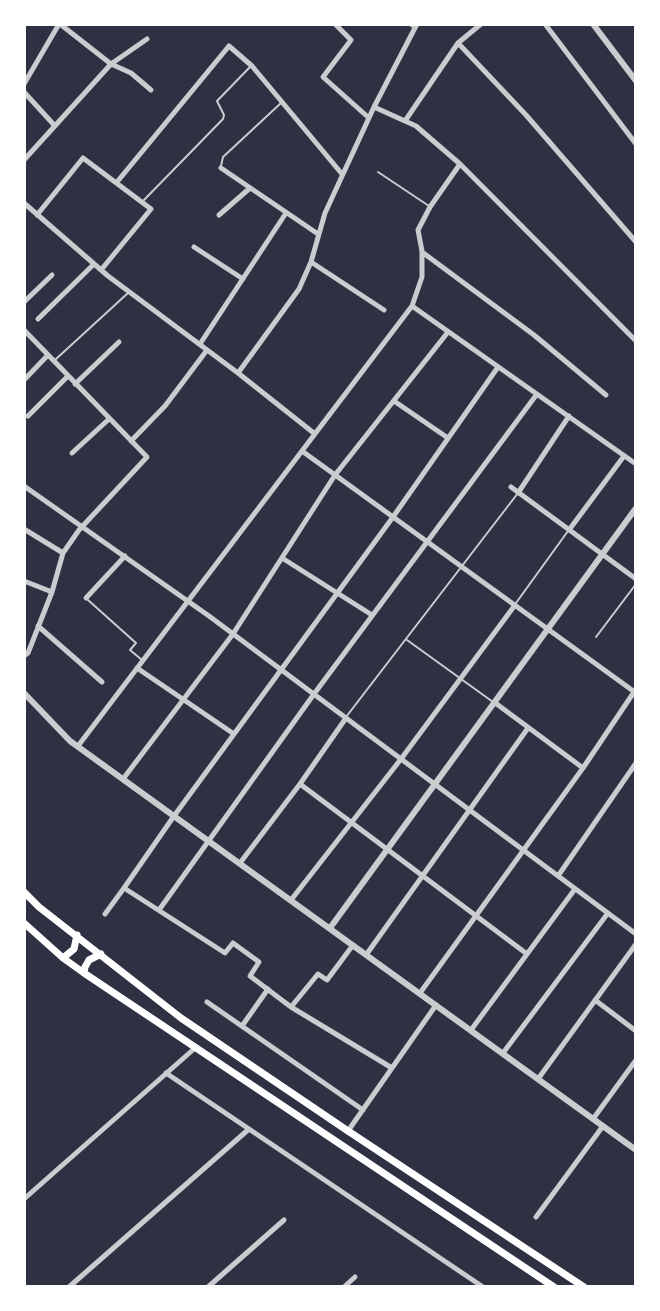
<!DOCTYPE html>
<html>
<head>
<meta charset="utf-8">
<style>
	body { margin:0 }
	#map { position:relative; width:660px; height:1311px; overflow:hidden; background:#2d3142; font-family:"Noto Sans",sans-serif }
	canvas { display:block }
	.frame { position:absolute; inset:0; border:26px solid #fff; pointer-events:none }
</style>
</head>
<body>
<div id="map">
<canvas width="660" height="1311"></canvas>
<div class="frame"></div>
</div>
<script>
const ctx = document.querySelector('canvas').getContext('2d');
ctx.lineJoin = 'round';
const toPath = rows => new Path2D(rows.map(r => 'M' + r).join(''));
function stroke(path, color, width, dash) { ctx.strokeStyle = color; ctx.lineWidth = width; ctx.lineCap = dash ? 'butt' : 'round'; ctx.setLineDash(dash || []); ctx.stroke(path); }
stroke(toPath([
	[408,24,414,28],
	[221,166,223,157,281,103],
	[378,172,429,206],
	[143,201,223,119,224,115,217,101,250,67],
	[56,359,128,293],
	[88,600,136,643,130,650,142,660],
	[516,603,568,531],
	[596,637,636,584],
	[407,640,493,702],
	[346,717,518,493]
]), '#caccd0', 2);
stroke(toPath([
	[60,24,111,64,131,73,151,90],
	[335,24,351,40,323,77,369,118],
	[545,24,636,144],
	[458,43,526,115,636,242],
	[24,84,59,24],
	[24,92,55,126],
	[374,107,416,126,460,164,636,341],
	[405,121,458,43,481,24],
	[24,160,111,64,147,39],
	[221,168,318,234],
	[117,182,229,46,252,66,342,174],
	[24,203,108,276,238,373,315,434],
	[37,215,83,158,151,209,101,270],
	[219,215,250,188],
	[194,247,243,279],
	[422,252,534,335,606,395],
	[311,262,384,310],
	[24,302,52,275],
	[412,306,636,464],
	[38,319,94,264],
	[24,330,147,457,79,530,63,553,52,592,28,653,24,656],
	[200,344,286,213],
	[238,373,299,289,311,262,325,213,374,107,417,24],
	[24,380,48,355],
	[75,384,119,342],
	[394,401,448,438],
	[28,416,68,376],
	[131,441,165,406,207,350],
	[302,451,636,693],
	[72,453,109,419],
	[24,486,209,616,636,934],
	[511,487,636,579],
	[518,493,569,416],
	[24,529,63,553],
	[569,530,624,456],
	[282,558,372,615],
	[24,581,52,592],
	[86,598,125,556],
	[38,626,102,682],
	[137,668,234,734],
	[494,702,583,768],
	[78,746,412,306,422,277,422,251,418,230,430,207,460,164],
	[123,779,233,634,335,475,448,332],
	[300,784,527,954],
	[240,863,300,784,346,718],
	[558,876,636,763],
	[291,900,401,759,515,605],
	[159,910,314,694,537,394],
	[105,914,124,888],
	[366,955,528,728],
	[420,993,583,768,634,692],
	[595,1000,636,1031],
	[207,1002,363,1110],
	[291,1007,318,974,327,980,353,945],
	[242,1026,268,989],
	[471,1030,575,889],
	[503,1053,608,913],
	[392,1068,291,1007,250,976,259,962,233,943,225,953,124,888,174,816,393,517,498,367],
	[166,1073,483,1287],
	[538,1079,636,944],
	[593,1119,636,1060],
	[348,1131,436,1005],
	[24,1199,195,1048],
	[536,1217,603,1126],
	[69,1287,249,1129],
	[208,1287,284,1220],
	[344,1287,355,1277]
]), '#caccd0', 5);
stroke(toPath([
	[593,24,636,81],
	[24,693,70,741,636,1150],
	[330,928,636,508]
]), '#caccd0', 6);
stroke(toPath([
	[24,892,39,907,181,1018,348,1131,584,1287],
	[24,923,63,958,84,973,554,1287],
	[63,958,74,949,77,935],
	[84,973,85,967,89,960,101,954]
]), '#fff', 7);
</script>
</body>
</html>
